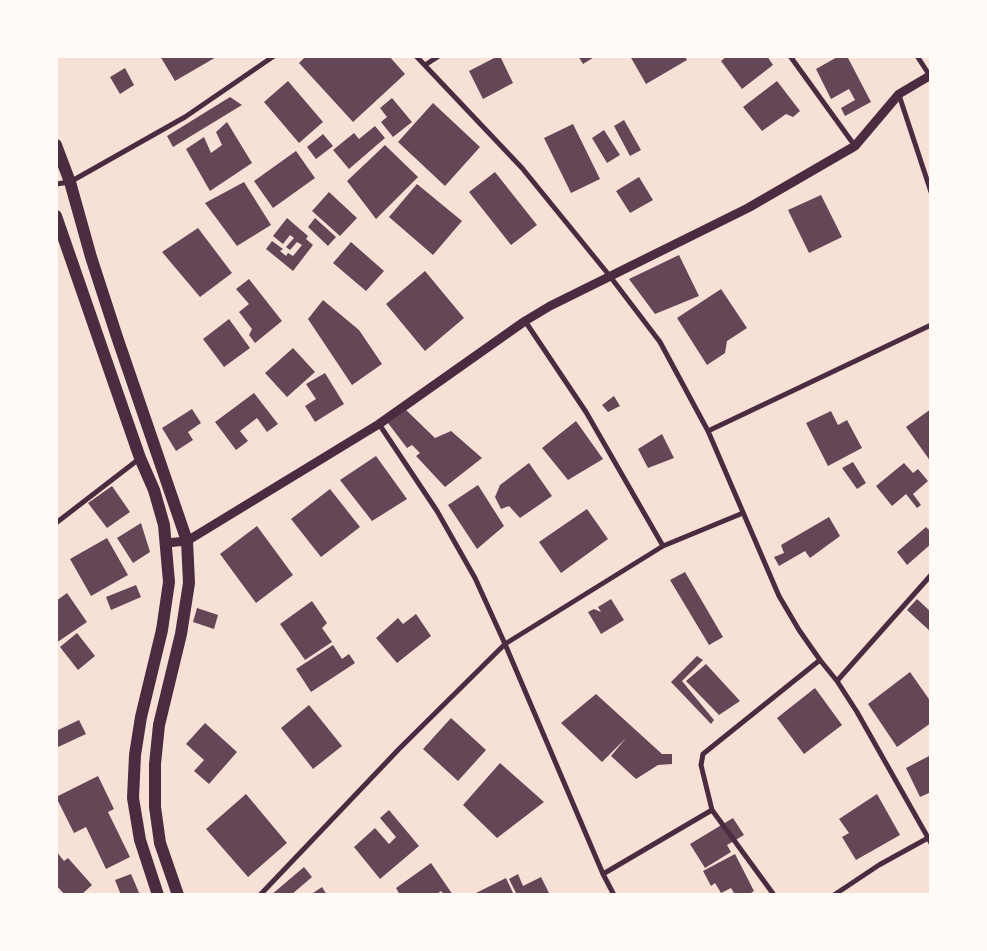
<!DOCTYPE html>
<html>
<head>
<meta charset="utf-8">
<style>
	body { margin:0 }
	#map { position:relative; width:987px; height:951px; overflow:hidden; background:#f7e1d7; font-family:Jost,sans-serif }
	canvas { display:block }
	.frame { position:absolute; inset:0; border:58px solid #fffaf5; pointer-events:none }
</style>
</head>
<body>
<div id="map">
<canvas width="987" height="951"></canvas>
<div class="frame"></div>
</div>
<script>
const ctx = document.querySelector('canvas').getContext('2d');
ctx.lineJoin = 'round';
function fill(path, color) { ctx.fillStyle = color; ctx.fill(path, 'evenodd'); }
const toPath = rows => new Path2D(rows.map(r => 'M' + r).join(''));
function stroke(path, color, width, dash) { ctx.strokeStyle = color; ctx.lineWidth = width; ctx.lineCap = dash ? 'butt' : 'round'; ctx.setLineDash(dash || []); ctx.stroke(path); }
fill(toPath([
	[160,56,218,56,175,81],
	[306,56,389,56,405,74,353,122,299,63],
	[498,56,500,56,513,83,483,99,469,71],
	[578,56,596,56,583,64],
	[630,56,685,56,687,60,646,84],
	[727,56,767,56,773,65,742,89,721,61],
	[839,56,847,56,871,102,845,116,841,108,855,100,849,89,831,99,816,69],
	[125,68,134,85,120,94,110,77],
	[288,81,323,122,299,143,264,102],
	[777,81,800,111,793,117,786,114,762,131,743,107],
	[230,97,242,105,173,147,167,136],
	[392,98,412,122,393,137,381,122,387,117,380,108],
	[433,103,480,147,445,186,398,142],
	[624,120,641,150,630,156,614,126],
	[227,122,252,163,210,191,186,149,204,137,211,153,222,145,216,132],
	[573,124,600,179,571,193,544,138],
	[375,126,385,138,349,169,333,150,354,133,359,139],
	[604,130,620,155,607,163,592,138],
	[323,134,333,146,316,159,307,147],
	[385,145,418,177,376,219,347,181],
	[296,151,315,178,273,208,254,181],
	[495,172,537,225,511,245,469,192],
	[639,177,653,200,630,213,616,191],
	[244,182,271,225,237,246,205,203],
	[417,184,462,221,433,255,389,217],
	[329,192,357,218,340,236,312,211],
	[821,195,842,237,809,253,788,210],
	[287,218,308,236,306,239,313,245,293,271,266,249,272,241,283,249,280,251,286,256,288,253,293,256,302,245,297,242,290,250,286,247,294,238,290,235,283,244,273,236],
	[315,218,336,237,328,246,308,227],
	[198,228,232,273,200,297,162,252],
	[351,242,384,271,366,291,333,263],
	[679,255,699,296,655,314,629,279],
	[425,271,464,318,425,351,386,304],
	[249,279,282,321,255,343,249,335,252,329,239,312,249,304,236,289],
	[721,289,747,328,727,341,725,353,707,365,677,318],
	[323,300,359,330,382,364,352,385,308,319],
	[229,319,250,348,224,367,203,339],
	[293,348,315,372,287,397,265,373],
	[325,373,344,404,315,422,305,406,316,399,306,384],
	[254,393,278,424,267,432,257,418,240,431,248,441,236,450,215,422],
	[614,396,620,406,608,412,602,405],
	[192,409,201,423,188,432,193,440,176,451,162,428],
	[931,409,931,462,906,427],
	[406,410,435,438,451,431,482,458,445,487,416,456,420,453,412,445,407,448,388,423],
	[831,411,838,425,847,420,862,448,828,466,806,423],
	[576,421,603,459,568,480,542,448],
	[662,434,674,458,648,468,638,449],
	[376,456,407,499,372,521,340,480],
	[853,462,866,483,857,489,842,468],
	[529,463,552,496,520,518,509,506,501,509,495,497,500,485],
	[904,463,913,473,918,469,928,481,913,494,921,505,917,508,906,494,892,506,876,486],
	[478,485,504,526,477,549,448,505],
	[112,486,130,512,107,528,88,503],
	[330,489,360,527,321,557,291,519],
	[587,509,608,539,561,573,539,542],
	[829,517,840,536,810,558,805,551,779,566,774,557,784,553,781,545],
	[141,523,150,552,133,563,117,538],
	[257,526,293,575,256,603,220,554],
	[926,527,931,532,931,544,907,565,897,552],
	[107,538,128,575,91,596,70,559],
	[685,572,723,637,709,645,670,580],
	[136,585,141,597,111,610,106,597],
	[67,593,87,622,56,643,56,601],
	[611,599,624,620,601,634,588,612,594,609,601,612,598,607],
	[917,599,931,612,931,632,907,610],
	[312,601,327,623,322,628,332,642,305,660,280,624],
	[197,608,218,615,214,629,193,622],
	[416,614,431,636,397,663,376,638,398,618,403,624],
	[77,633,95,656,78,670,60,647],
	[333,645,342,659,349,654,355,663,311,692,296,669],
	[697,656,703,660,682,681,714,720,711,724,671,682],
	[706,664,740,701,719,715,686,681],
	[910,672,931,702,931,723,897,747,868,704],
	[815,688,842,725,804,754,777,718],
	[596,694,662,754,672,754,672,764,658,765,636,779,611,756,626,738,602,762,561,723],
	[309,705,342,746,313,769,281,728],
	[451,718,486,750,458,781,423,749],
	[79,720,86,734,56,748,56,731],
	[205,723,237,752,209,784,194,771,204,760,186,744],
	[931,755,931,792,920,797,906,768],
	[500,763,544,802,497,838,463,805],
	[98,776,114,809,108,812,130,857,106,869,86,827,74,833,56,797],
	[246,794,287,843,248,877,206,829],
	[877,794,900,835,856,860,842,837,849,833,839,819],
	[389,810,419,846,380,879,354,847,375,828,389,844,396,837,380,818],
	[733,818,744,835,727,845,731,852,705,868,690,844],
	[56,851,64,861,68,858,92,885,81,895,65,895,56,885],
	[735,854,754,891,748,895,735,895,731,888,721,893,715,883,711,886,703,871],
	[431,863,453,895,444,895,441,891,435,895,400,895,396,888],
	[304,867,312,877,291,895,271,895],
	[131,874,140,895,121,895,115,880],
	[518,874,523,886,541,877,550,895,517,895,509,879],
	[506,878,514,895,472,895],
	[322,887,327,895,310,895]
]), '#644757');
stroke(toPath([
	[416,56,522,168,609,275,660,342,708,431,779,596,799,630,820,660,837,681,857,712,931,843],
	[790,56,855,146],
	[917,56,930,76],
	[425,65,439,56],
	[899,95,931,192],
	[56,184,70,182,185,117,274,56],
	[525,321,586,412,663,546],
	[379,424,437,511,475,578,505,644,603,874,614,895],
	[708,431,931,325],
	[56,523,139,459],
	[837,681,931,575],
	[712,810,774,895],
	[603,874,712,810,701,765,703,754,820,660],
	[260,895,399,749,505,644,663,546,743,513],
	[834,895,879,865,928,838]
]), '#4a2c40', 5);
stroke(toPath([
	[166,543,187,541,379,424,525,321,550,306,748,208,855,146,899,94,931,75]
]), '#4a2c40', 9);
stroke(toPath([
	[56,145,70,182,91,257,117,337,187,541,189,583,181,634,159,725,155,764,155,807,160,843,178,895],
	[56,216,140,458,154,490,164,525,169,582,162,630,141,717,135,755,133,798,140,840,158,895]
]), '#4a2c40', 12);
</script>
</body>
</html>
